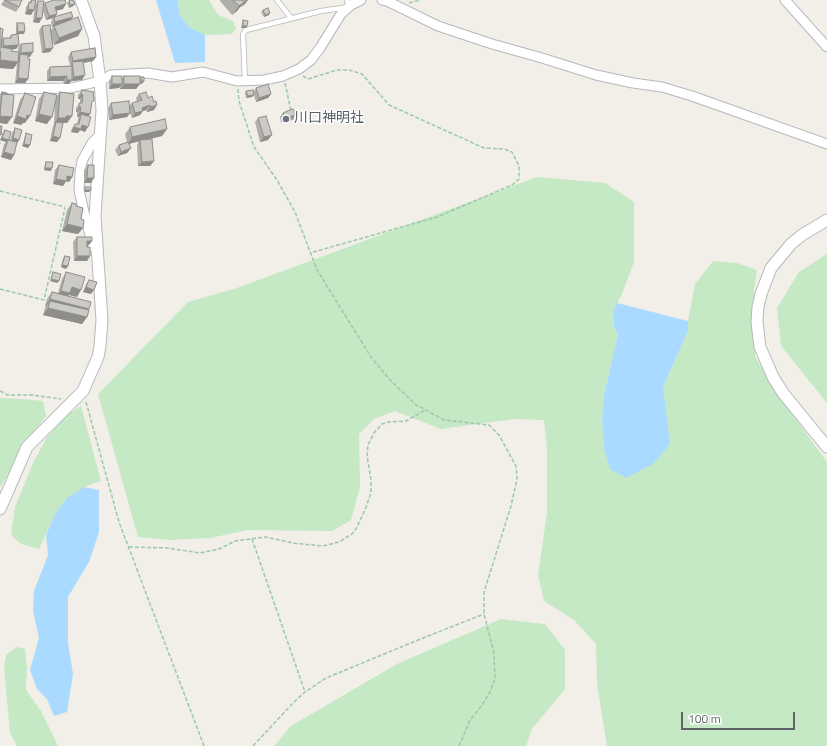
<!DOCTYPE html>
<html>
<head>
<meta charset="utf-8">
<style>
	body { margin:0 }
	#map { position:relative; width:827px; height:746px; overflow:hidden; background:#f1efe8; font-family:"Titillium Web",sans-serif }
	canvas { display:block }
	.scale { position:absolute; left:681px; top:712px; width:114px; height:18px; box-sizing:border-box; border:2px solid #5f6368; border-top:0; padding-left:5px; font-size:12px; line-height:14px; white-space:nowrap; color:#5f6368; -webkit-text-stroke:3px #fff; paint-order:stroke }
</style>
</head>
<body>
<div id="map">
<canvas width="827" height="746"></canvas>
<div class="scale">100 m</div>
</div>
<script>
const ctx = document.querySelector('canvas').getContext('2d');
ctx.lineJoin = 'round';
function fill(path, color) { ctx.fillStyle = color; ctx.fill(path, 'evenodd'); }
const toPath = rows => new Path2D(rows.map(r => 'M' + r).join(''));
function stroke(path, color, width, dash) { ctx.strokeStyle = color; ctx.lineWidth = width; ctx.lineCap = dash ? 'butt' : 'round'; ctx.setLineDash(dash || []); ctx.stroke(path); }
function write(font, color, halo, rows, align = 'center') {
  ctx.font = font + ' "Titillium Web","Noto Sans JP",sans-serif'; ctx.lineWidth = 3; ctx.setLineDash([]); ctx.textBaseline = 'middle'; ctx.strokeStyle = halo; ctx.fillStyle = color; for (const [text, x, y, turn = 0] of rows) {
    ctx.save(); ctx.translate(x, y); ctx.rotate((+turn || 0) * Math.PI / 180); ctx.textAlign = isNaN(turn) ? turn : align; if (halo) ctx.strokeText(text, 0, 0); ctx.fillText(text, 0, 0); ctx.restore();
  }
}
fill(toPath([
	[178,0,209,0,218,15,233,21,236,28,232,34,205,35,189,27,179,14],
	[537,177,605,183,634,202,634,262,621,296,613,311,614,327,618,334,604,395,602,418,604,449,611,469,626,478,663,387,688,331,688,321,695,284,713,261,737,263,757,270,754,290,755,356,773,388,827,462,827,746,607,746,597,684,596,644,574,620,544,601,538,575,547,513,547,449,544,420,514,419,441,429,395,411,374,419,359,434,360,487,351,520,332,531,248,530,210,538,169,540,138,537,98,394,188,302,237,288],
	[827,254,827,403,781,346,777,308,799,272],
	[0,398,22,399,43,401,46,416,25,444,0,488],
	[81,406,101,481,84,487,55,514,39,549,21,544,11,535,15,507,33,463,47,437,67,415],
	[501,619,545,624,565,650,565,689,532,729,526,746,274,746,291,726,397,664],
	[17,647,25,649,27,667,26,690,41,711,58,746,17,746,10,733,4,666,6,655]
]), '#c5e8c5');
fill(toPath([
	[156,0,178,0,179,14,189,27,205,35,205,62,175,63],
	[617,303,688,321,688,331,663,387,670,444,653,464,626,478,610,469,604,449,602,418,604,395,618,334,614,327,613,311],
	[84,487,99,490,99,532,89,562,68,597,68,643,73,674,67,712,54,716,47,699,37,689,30,670,39,638,33,611,34,591,48,555,46,535,55,514,67,498]
]), '#aadaff');
const service = toPath([
	[277,0,291,18],
	[245,81,243,34,246,30,321,11,349,7,347,0]
]);
const minor = toPath([
	[382,0,387,1,438,26,492,44,542,58,596,75,633,83,662,87,692,96,827,144],
	[785,0,827,47],
	[0,89,71,88,100,81,111,75,148,73,172,77,203,72,237,81,264,80,283,76,299,69,311,60,320,48,341,14,351,5,361,0],
	[93,247,84,212,79,190,80,173,82,161,92,143,101,134]
]);
const tertiary = toPath([
	[827,220,802,235,791,244,771,268,761,294,758,307,757,322,760,347,773,377,783,393,827,447],
	[0,509,27,447,83,391,98,357,100,346,102,320,95,216,102,110,100,81,94,36,81,0]
]);
stroke(service, '#b5b8bc', 6);
stroke(minor, '#b5b8bc', 11);
stroke(tertiary, '#b5b8bc', 13);
stroke(toPath([
	[409,3,421,0],
	[303,76,308,79,337,70,349,70,362,74,389,105,484,148,504,149,512,152,519,166,519,179,512,185,437,217,310,253],
	[285,83,291,111],
	[238,89,239,101,254,147,277,180,295,212,317,270,371,357,389,379,415,404,444,420,489,425,499,435,516,466,517,479,511,506,484,592,484,614,494,653,495,679,490,692,480,708,470,720,459,746],
	[293,116,294,124],
	[0,143,1,143],
	[0,191,65,207],
	[0,289,44,300,65,208],
	[0,391,8,395,32,395,61,399],
	[86,402,119,522,204,746],
	[252,539,305,692],
	[129,547,168,548,200,553,219,549,235,541,266,537,293,543,323,546,339,542,352,534,356,529,365,510,371,493,371,480,367,456,368,445,374,433,382,424,389,422,406,421,425,410],
	[253,746,293,703,305,692,326,678,423,638,484,614]
]), '#9cc7a9', 1.5, [4, 2]);
stroke(service, '#fff', 4.5);
stroke(minor, '#fff', 9);
stroke(tertiary, '#fff', 11);
fill(toPath([
	[4,0,22,0,19,7,16,12,1,5],
	[31,0,36,0,31,15,25,14,26,7],
	[220,0,248,0,245,4,241,7,240,7,237,11,232,15,220,1],
	[38,1,44,4,45,3,66,4,63,9,56,10,57,14,55,17,71,19,82,29,78,36,54,45,52,39,50,52,42,53,39,31,42,26,51,30,54,26,52,27,51,22,53,18,46,20,43,11,42,18,39,23,33,22,35,5],
	[69,1,75,4,73,6,69,8,67,3],
	[263,10,269,15,264,17,261,12],
	[243,20,247,26,246,28,241,28,242,23],
	[17,23,24,34,16,34,16,26],
	[0,28,2,40,3,38,9,38,11,35,19,45,16,49,11,50,11,51,18,52,18,48,21,44,30,57,28,57,28,79,25,83,15,83,17,64,13,69,0,68],
	[71,52,96,57,93,61,83,63,82,80,71,81,69,84,64,84,63,81,47,81,47,71,50,67,70,66,70,65,68,57],
	[112,76,122,78,124,76,140,79,141,77,143,83,140,84,136,89,120,89,120,86,119,88,109,89,109,81],
	[256,88,271,94,268,98,256,102,254,95,252,97,246,98,245,93,246,91,253,93],
	[82,90,92,104,90,114,88,116,85,132,80,130,78,133,71,132,72,128,75,124,77,124,78,119,79,117,77,117,77,112,76,112,76,108,80,103,80,99,78,99,78,95],
	[2,92,7,124,0,123,0,96],
	[44,92,56,98,60,92,72,116,67,123,63,123,57,142,50,141,53,126,54,125,55,103,47,124,35,121,39,99],
	[25,93,25,123,23,123,21,125,13,123,20,100],
	[139,94,148,98,154,110,147,112,146,110,143,111,140,115,132,118,130,113,127,117,109,120,108,108,111,103,129,106,132,103,137,101,136,98],
	[283,113,292,120,283,123,283,122,281,122,280,117],
	[258,118,268,140,260,142,255,122],
	[130,127,167,129,162,136,145,140,154,161,150,166,138,166,137,145,139,141,129,144,131,148,127,153,118,156,115,150,119,145,127,142,125,134],
	[15,128,19,140,17,143,14,155,11,160,1,157,4,144,6,142,0,140,3,132,5,130,8,140,10,141,12,133],
	[26,133,30,145,28,148,22,146,25,136],
	[46,162,51,171,44,170,45,164],
	[59,165,72,177,69,182,66,181,63,186,53,184,55,170],
	[88,165,91,183,84,183,84,170],
	[72,203,76,206,81,219,83,228,78,234,62,231,67,210],
	[77,237,92,241,89,245,87,245,90,256,87,261,74,261,73,242],
	[65,256,68,266,66,269,61,267,63,258],
	[66,272,77,297,69,295,68,296,88,310,87,317,82,324,43,315,45,308,46,306,45,306,47,299,52,292,58,293,62,279],
	[89,280,91,294,83,292,86,284]
]), '#afaea9');
fill(toPath([
	[246,0,248,0,245,4,241,7],
	[244,2,237,11,232,15,239,6],
	[66,4,63,9,52,12,55,7],
	[75,4,73,6,69,8,70,5],
	[28,9,34,10,31,15,25,14],
	[270,13,269,15,264,17,265,15],
	[57,14,54,18,54,17,53,18,46,20,49,16],
	[73,17,70,21,52,27,55,22],
	[36,18,42,18,39,23,33,22],
	[243,26,247,26,246,28,241,28],
	[82,29,78,36,54,45,59,38],
	[25,31,24,34,16,34,18,32],
	[19,45,16,49,1,50,4,46],
	[53,48,50,52,42,53,45,49],
	[33,52,30,57,20,57,20,54,18,57,21,53],
	[96,57,93,61,73,65,72,62,70,65,73,61],
	[0,60,18,62,13,69,0,68],
	[85,75,82,80,71,81,74,77],
	[67,76,63,81,47,81,50,77],
	[18,78,28,79,25,83,15,83],
	[67,80,72,80,69,84,64,84],
	[141,81,144,81,143,83,140,84],
	[112,84,122,84,119,88,109,89],
	[124,84,140,84,136,89,120,89],
	[81,94,83,95,80,99,78,99],
	[271,94,268,98,256,102,259,98],
	[254,95,252,97,246,98,248,96],
	[150,105,146,110,143,111,140,115,132,118,135,113,142,108],
	[157,105,154,110,147,112,150,107],
	[79,107,81,107,77,112,76,112],
	[80,112,90,114,87,118,81,114,79,117,77,117],
	[130,113,127,117,109,120,113,115],
	[39,114,52,117,47,124,35,121],
	[27,115,30,116,25,123,23,123,21,125,13,123,17,116],
	[295,115,292,120,283,123,287,118],
	[0,116,12,117,7,124,0,123],
	[66,116,72,116,67,123,56,122,53,125,58,118],
	[286,117,283,122,281,122],
	[82,125,88,127,85,132,80,130,78,133,71,132,74,127],
	[167,129,162,136,128,144,132,137],
	[272,135,268,140,260,142,264,137],
	[53,136,60,138,57,142,50,141],
	[2,138,8,140,6,142,0,140],
	[13,138,19,140,16,145,10,143],
	[24,144,30,145,28,148,22,146],
	[131,148,127,153,118,156,121,152],
	[4,152,14,155,11,160,1,157],
	[154,161,150,166,138,166,142,162],
	[45,168,52,168,51,171,44,170],
	[67,176,72,177,69,182,66,181,63,186,53,184,56,179],
	[87,178,94,178,91,183,84,183],
	[85,190,91,190,89,192,84,192],
	[67,224,83,228,78,234,62,231],
	[87,241,92,241,89,245,84,245],
	[77,256,90,256,87,261,74,261],
	[62,265,68,266,66,269,61,267],
	[51,279,59,281,57,283,50,281],
	[72,287,81,290,77,297,69,295,66,300,56,298,61,291],
	[86,287,94,290,91,294,83,292],
	[50,299,89,309,84,316,50,301,46,306,45,306],
	[48,308,87,317,82,324,43,315]
]), '#8f8d8a');
const building = toPath([
	[5,0,22,0,19,7,5,0],
	[32,0,36,0,34,10,28,9,29,2,31,3,32,0],
	[54,0,65,0,66,4,55,7,57,14,49,16,45,3,54,0],
	[70,0,73,0,75,4,70,5,69,1,70,0],
	[233,0,242,0,244,2,239,6,233,0],
	[38,1,44,1,42,18,36,18,38,1],
	[268,8,270,13,265,15,263,10,268,8],
	[71,12,73,17,55,22,54,17,71,12],
	[78,17,82,29,59,38,54,26,78,17],
	[243,20,248,21,247,26,243,26,243,20],
	[17,23,24,23,25,31,18,32,17,23],
	[50,25,53,48,45,49,42,26,50,25],
	[0,28,3,29,1,47,12,49,11,51,19,52,18,62,0,60,1,52,0,52,0,28],
	[18,34,19,45,4,46,3,38,11,38,11,35,18,34],
	[33,43,33,52,21,53,21,44,33,43],
	[95,48,96,57,73,61,71,52,95,48],
	[20,54,28,55,28,59,30,59,28,79,18,78,20,54],
	[83,61,85,75,74,77,72,62,83,61],
	[72,66,72,80,67,80,67,76,50,77,50,67,72,66],
	[112,76,122,76,122,84,112,84,112,76],
	[124,76,140,76,140,84,124,84,124,76],
	[141,77,144,77,144,81,141,81,141,77],
	[268,84,271,94,259,98,256,88,268,84],
	[82,90,94,92,93,96,94,97,94,101,92,101,90,114,80,112,81,107,79,107,79,103,82,103,83,95,81,94,82,90],
	[253,90,254,95,248,96,246,91,253,90],
	[2,92,7,93,7,94,2,94,1,95,2,92],
	[44,92,57,95,52,117,39,114,44,92],
	[60,92,74,94,72,116,66,116,66,118,58,118,60,92],
	[146,92,148,98,152,96,154,102,156,101,157,105,150,107,150,105,142,108,143,111,135,113,132,103,142,100,139,94,146,92],
	[25,93,36,97,30,116,27,115,26,119,17,116,25,93],
	[2,94,14,95,12,117,0,116,2,94],
	[129,101,130,113,113,115,111,103,129,101],
	[292,109,294,110,295,115,287,118,286,117,285,118,283,113,292,109],
	[81,114,91,117,88,127,82,125,81,129,74,127,75,124,79,124,81,114],
	[266,116,272,135,264,137,258,118,266,116],
	[165,119,167,129,132,137,130,127,165,119],
	[56,122,63,123,60,138,53,136,56,122],
	[0,126,2,126,1,135,0,135,0,126],
	[15,128,22,130,19,140,13,138,15,128],
	[5,130,11,132,9,140,2,138,5,130],
	[26,133,32,135,30,145,24,144,26,133],
	[152,139,154,161,142,162,140,140,152,139],
	[8,140,17,142,14,155,4,152,8,140],
	[128,142,131,148,121,152,119,145,128,142],
	[46,162,53,162,52,168,45,168,46,162],
	[59,165,74,168,72,177,67,176,67,181,56,179,59,165],
	[88,165,94,165,94,178,87,178,88,165],
	[85,187,91,187,91,190,85,190,85,187],
	[72,203,76,204,76,206,83,208,81,219,84,220,83,228,67,224,72,203],
	[77,237,92,237,92,241,87,241,87,247,90,247,90,256,77,256,77,237],
	[65,256,70,257,68,266,62,265,65,256],
	[53,272,61,274,59,281,51,279,53,272],
	[66,272,85,277,81,290,72,287,70,293,61,291,66,272],
	[89,280,97,282,94,290,86,287,89,280],
	[52,292,91,302,89,309,50,299,52,292],
	[50,301,89,310,87,317,48,308,50,301]
]);
fill(building, '#cccac5');
stroke(building, '#8f8d8a', 1);
for (const [x, y, r, color] of [
	[286,119,4,"#6b7280"]
]) { const dot = new Path2D(); dot.arc(x, y, r, 0, 2 * Math.PI); ctx.fillStyle = color; ctx.fill(dot); stroke(dot, '#fff', 1.5); }
write('14px', '#5b616d', '#fff', [
	["川口神明社",294,119]
], 'left');
</script>
</body>
</html>
